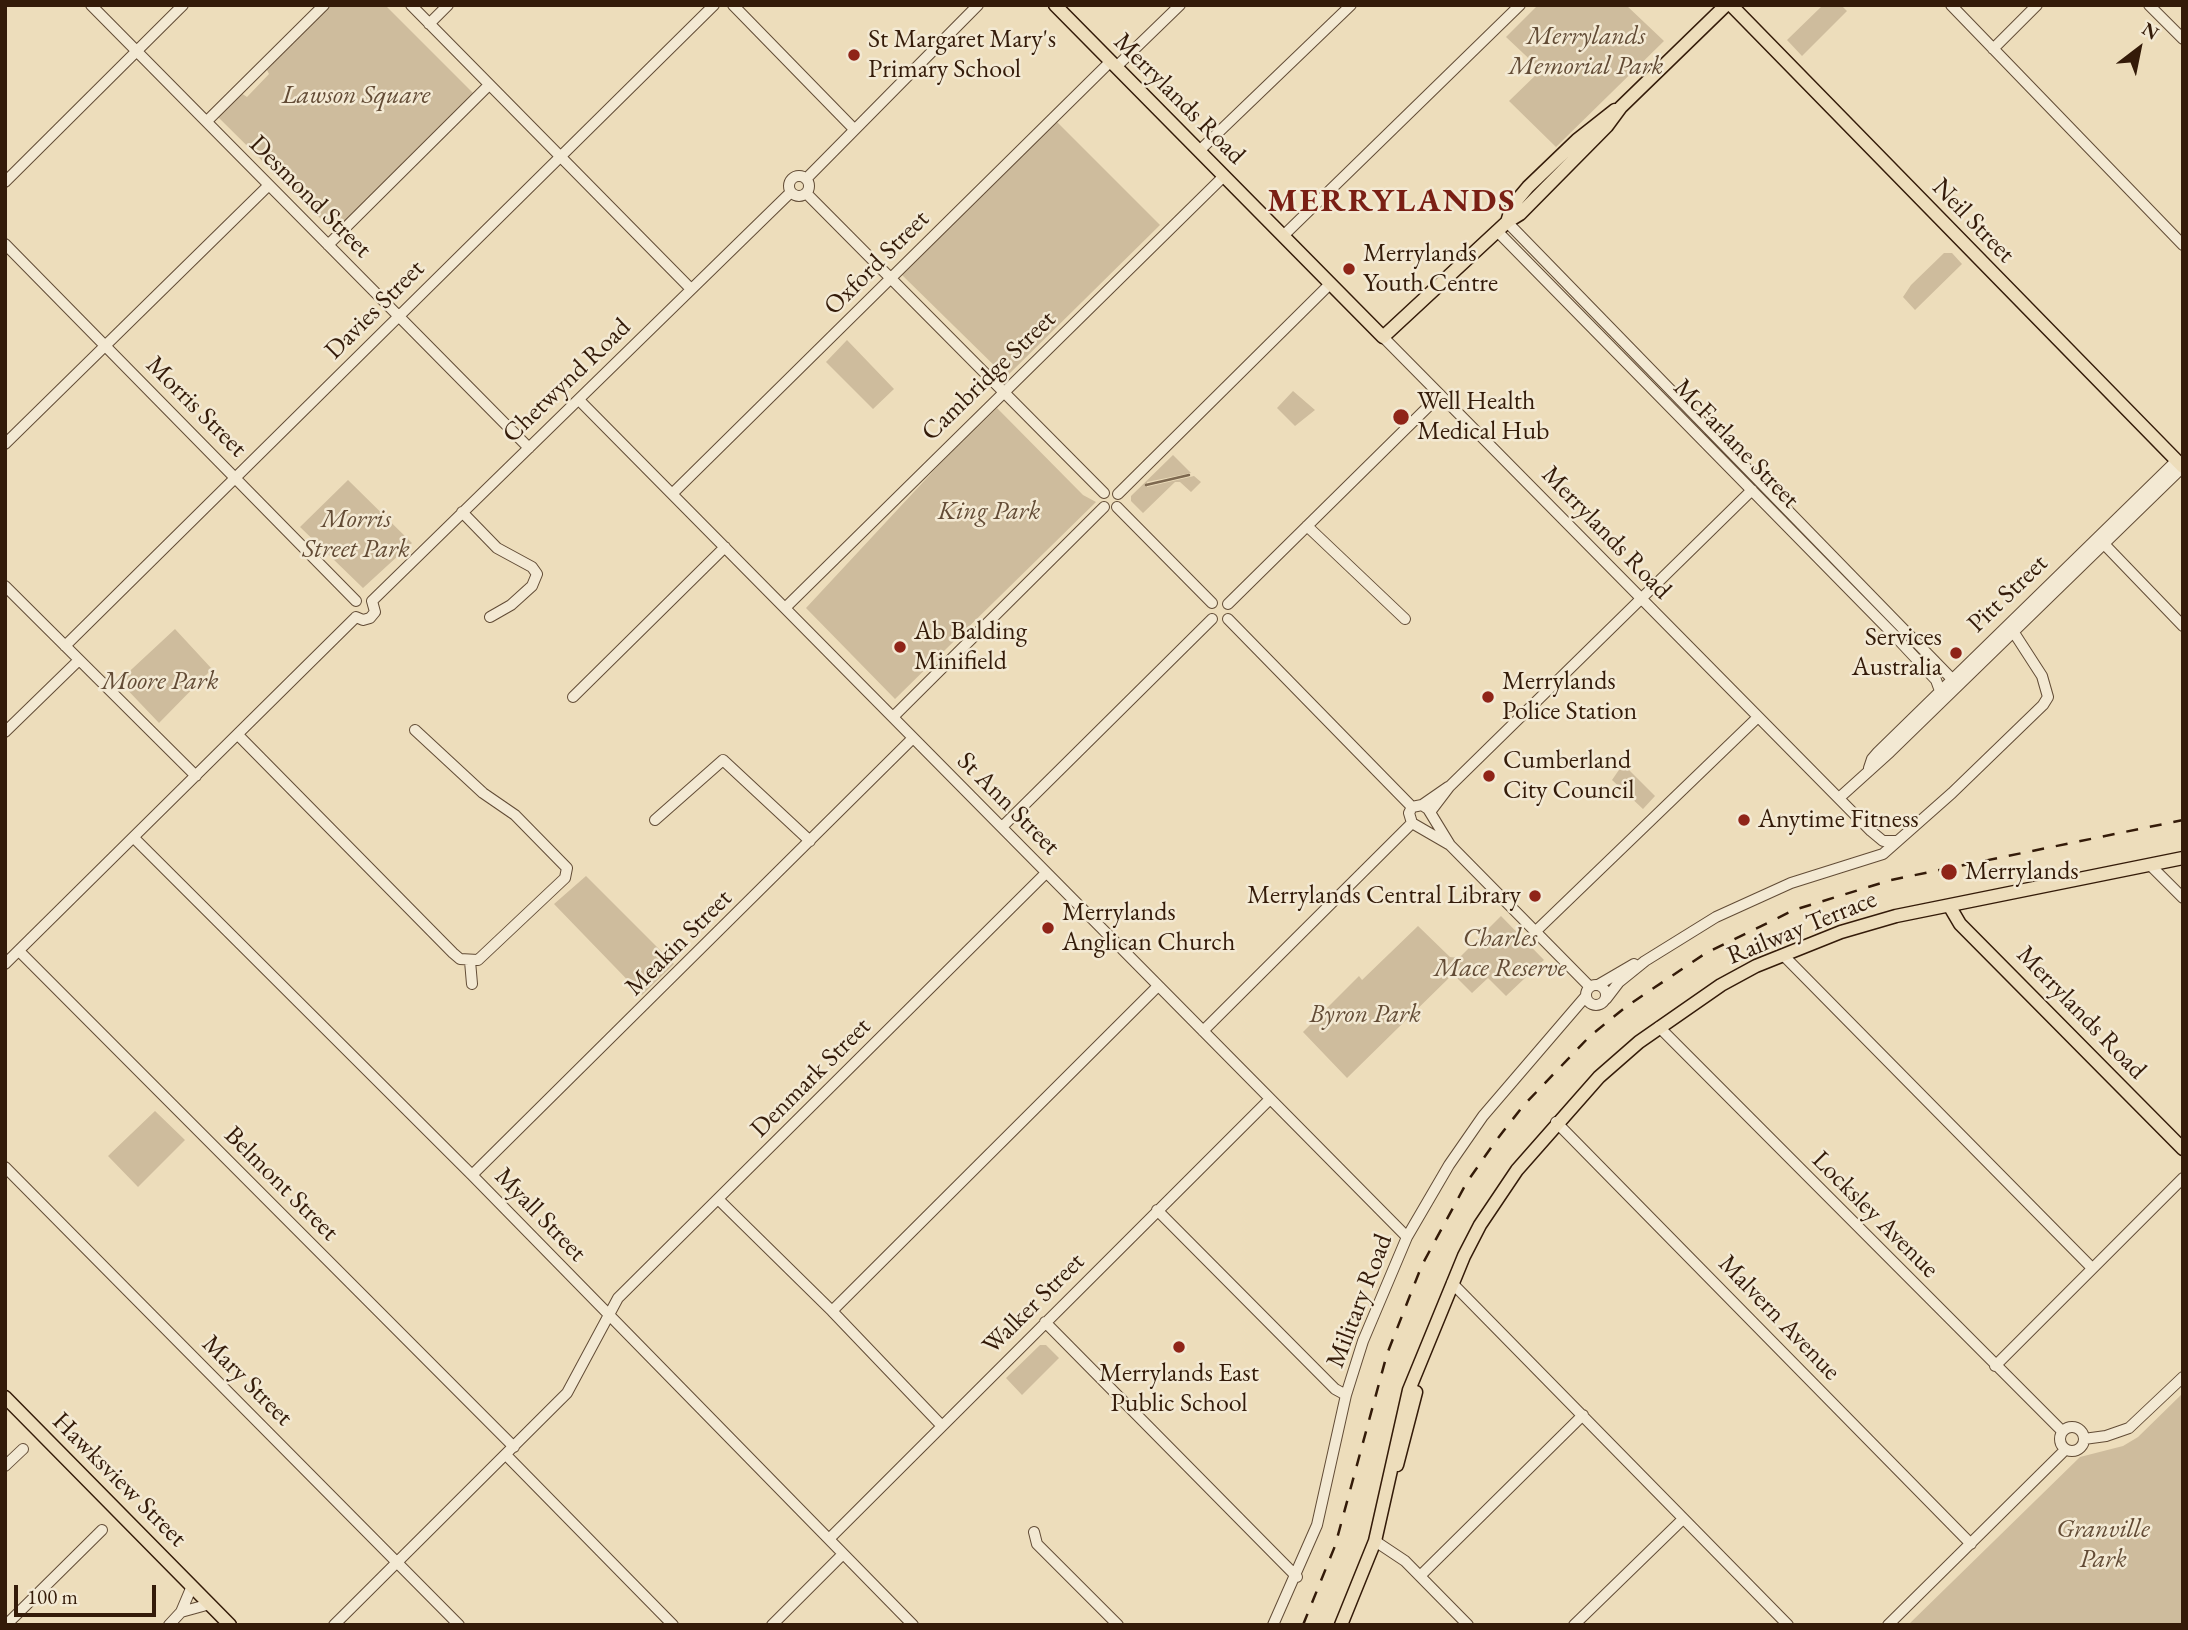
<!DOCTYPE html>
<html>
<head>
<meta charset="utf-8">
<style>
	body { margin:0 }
	#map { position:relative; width:2188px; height:1630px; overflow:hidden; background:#edddbb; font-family:"EB Garamond",serif }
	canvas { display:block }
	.frame { position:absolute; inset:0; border:7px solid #341b09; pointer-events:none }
	.north { position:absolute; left:2104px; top:14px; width:70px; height:70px; -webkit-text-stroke:5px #f3e9d3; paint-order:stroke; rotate:32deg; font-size:19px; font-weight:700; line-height:28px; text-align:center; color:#341b09 }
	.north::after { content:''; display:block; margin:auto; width:24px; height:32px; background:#341b09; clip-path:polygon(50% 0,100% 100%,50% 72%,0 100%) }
	.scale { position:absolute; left:14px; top:1585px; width:142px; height:32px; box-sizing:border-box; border:4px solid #341b09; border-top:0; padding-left:9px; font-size:21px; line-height:24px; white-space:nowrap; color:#341b09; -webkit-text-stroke:5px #f3e9d3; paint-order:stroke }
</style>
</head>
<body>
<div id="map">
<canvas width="2188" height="1630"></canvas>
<div class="frame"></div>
<div class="north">N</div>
<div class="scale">100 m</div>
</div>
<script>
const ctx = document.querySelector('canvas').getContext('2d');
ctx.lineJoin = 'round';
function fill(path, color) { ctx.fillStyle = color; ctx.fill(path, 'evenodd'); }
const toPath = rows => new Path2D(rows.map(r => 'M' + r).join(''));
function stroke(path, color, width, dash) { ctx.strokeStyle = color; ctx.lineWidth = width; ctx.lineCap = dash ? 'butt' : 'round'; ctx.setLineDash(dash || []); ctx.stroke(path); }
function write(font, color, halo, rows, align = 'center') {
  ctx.font = font + ' "EB Garamond",serif'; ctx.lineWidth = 5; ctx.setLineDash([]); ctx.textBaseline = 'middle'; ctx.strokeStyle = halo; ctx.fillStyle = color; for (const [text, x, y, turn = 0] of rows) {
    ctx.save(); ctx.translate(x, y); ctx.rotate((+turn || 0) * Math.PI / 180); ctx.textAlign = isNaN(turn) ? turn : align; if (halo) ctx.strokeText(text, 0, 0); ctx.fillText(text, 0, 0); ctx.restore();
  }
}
fill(toPath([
	[328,5,385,5,475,95,334,232,218,117,241,93,247,97,269,74,266,68],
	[1538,5,1626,5,1664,41,1556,147,1509,101,1541,70,1506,37],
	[1823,5,1841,5,1847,11,1802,56,1787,40],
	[1054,119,1160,225,1006,377,902,275],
	[1944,253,1952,253,1962,264,1915,310,1903,297,1911,285],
	[847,340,894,389,873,409,826,362],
	[1293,391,1315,410,1295,426,1277,408],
	[997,408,1083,495,1096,502,895,699,806,608,939,465],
	[1173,455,1191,473,1147,482,1147,487,1194,476,1201,482,1191,492,1180,482,1175,482,1143,513,1131,501,1131,496],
	[348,480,412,543,363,588,300,527],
	[175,629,212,669,159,723,119,681],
	[1623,764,1655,796,1643,809,1612,780],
	[586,876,674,964,642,995,554,904],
	[1501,916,1544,960,1506,996,1488,978,1472,993,1453,974,1347,1078,1303,1032,1359,976,1362,980,1418,926,1450,957,1459,958],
	[155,1111,185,1140,138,1187,108,1156],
	[1040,1345,1046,1345,1059,1358,1022,1395,1006,1378],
	[2183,1393,2183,1625,1908,1625,2080,1457,2123,1446,2138,1437]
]), '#cebc9d');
stroke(toPath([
	[1146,485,1189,475]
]), '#7d684f', 2.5);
const minor = toPath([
	[91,5,529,448],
	[411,5,691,289],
	[733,5,853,128],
	[1951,5,2183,245],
	[2149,5,2183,39],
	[429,24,448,5],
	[1993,49,2037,5],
	[1116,67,1180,5],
	[207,121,324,5],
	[1199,151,1351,5],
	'789 186a10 10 0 1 1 20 0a10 10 0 1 1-20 0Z',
	[806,179,978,5],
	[5,182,183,5],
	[806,193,1104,493],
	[1507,222,1952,679],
	[1497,231,1893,634,1936,680,1940,691],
	[1283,236,1520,5],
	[5,244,356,601],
	[328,245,489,85],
	[1383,337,1871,831,1883,841,1895,841],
	[579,400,1407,1237],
	[5,444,269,185],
	[672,494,1110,62],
	[1118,494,1330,284],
	[1117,507,1212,603],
	[462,512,497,548,532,567,537,574,532,586,511,605,490,617],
	[1307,526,1405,619],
	[2104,544,2183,626],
	[5,586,196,776],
	[372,601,791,192],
	[1228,604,1440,395],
	[785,608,1224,176],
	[356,617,363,620,370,618,375,612,372,601],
	[1228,619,1412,807],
	[65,646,714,5],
	[573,697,725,547],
	[893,717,1104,507],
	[5,732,79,660],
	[239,736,453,953,460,959,478,960,565,878,567,868,515,815,483,793,415,730],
	[1869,768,1872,759,1878,752,2176,461],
	[1839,798,1890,752,2183,467],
	[1422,805,1448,787],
	[1430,812,1449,787,1752,490],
	[655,820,723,760,810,841],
	[1002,827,1212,619],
	[134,838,472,1175,913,1625],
	[1450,845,1412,823,1409,813,1412,807,1422,805,1428,809,1450,845,1590,987],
	[2150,865,2183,898],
	[1536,931,1757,718],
	[19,951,514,1447],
	[1783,955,2092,1268],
	[470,961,472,984],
	[5,964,356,617],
	'1586 995a10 10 0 1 1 20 0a10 10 0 1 1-20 0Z',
	[1598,985,1634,964],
	[1606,999,1619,982,1645,961,1716,917,1791,883,1883,854,1952,793,2043,705,2048,697,2042,676,2009,625],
	[1659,1027,2062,1431],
	[1203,1031,1412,823],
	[1556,1122,1971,1544],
	[5,1167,459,1625],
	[472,1175,913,738],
	[718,1199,832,1311,942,1426],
	[1157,1210,1335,1389,1346,1395],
	[1452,1283,1788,1625],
	[832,1311,1158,986],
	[1045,1322,1297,1577],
	[1995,1366,2183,1178],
	'2060 1439a12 12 0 1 1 24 0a12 12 0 1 1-24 0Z',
	[2084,1439,2106,1436,2129,1428,2183,1377],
	[506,1455,673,1625],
	[5,1466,23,1449],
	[1034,1532,1037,1544,1118,1625],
	[829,1539,1270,1099],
	[1375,1541,1405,1561,1468,1625],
	[1420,1576,1583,1415],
	[181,1612,210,1604],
	[6,1625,102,1530],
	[169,1625,181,1612,192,1586],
	[334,1625,567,1393,618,1298,1046,873],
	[772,1625,843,1554],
	[1273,1625,1317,1525,1346,1395,1363,1341,1407,1237,1449,1165,1483,1116,1586,996],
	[1574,1625,1683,1519],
	[1888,1625,2065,1450]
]);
const major = toPath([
	[1055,5,1383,337,1507,222,1520,214,1607,126,1621,107,1726,5],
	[1731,5,2183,467],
	[1507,222,1512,206,1528,187,1577,140,1615,110],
	[1950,907,1960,924,2183,1149],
	[5,1397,230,1625],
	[1397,1465,1416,1392],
	[1341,1625,1375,1541,1409,1390,1464,1256,1480,1225,1517,1170,1599,1077,1639,1042,1721,985,1756,966,1841,932,1896,916,2183,858]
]);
stroke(minor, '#624c36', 12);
stroke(major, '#341b09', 15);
stroke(minor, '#f3e9d3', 10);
stroke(major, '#edddbb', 12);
stroke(toPath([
	[1303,1625,1335,1546,1387,1354,1422,1265,1467,1182,1495,1142,1523,1106,1590,1036,1627,1006,1706,953,1794,910,1891,880,2183,820]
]), '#341b09', 2.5, [12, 12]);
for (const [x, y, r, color] of [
	[854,55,7,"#8f2418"],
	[1349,269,7,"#8f2418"],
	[1401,417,9,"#8f2418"],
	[900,647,7,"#8f2418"],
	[1956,653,7,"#8f2418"],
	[1488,697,7,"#8f2418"],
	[1489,776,7,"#8f2418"],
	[1744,820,7,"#8f2418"],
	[1949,872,9,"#8f2418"],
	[1535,896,7,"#8f2418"],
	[1048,928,7,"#8f2418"],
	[1179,1347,7,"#8f2418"]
]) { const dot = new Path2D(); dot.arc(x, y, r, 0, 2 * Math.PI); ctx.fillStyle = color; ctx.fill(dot); stroke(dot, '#f3e9d3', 2.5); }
write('italic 26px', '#624b35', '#f3e9d3', [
	["Merrylands",1586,37],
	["Memorial Park",1586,67],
	["Lawson Square",356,96],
	["King Park",989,512],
	["Morris",356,520],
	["Street Park",356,550],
	["Moore Park",160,682],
	["Charles",1500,939],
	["Mace Reserve",1500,969],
	["Byron Park",1365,1015],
	["Granville",2103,1530],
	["Park",2103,1560]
]);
write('26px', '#341b09', '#f3e9d3', [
	["St Margaret Mary's",868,40],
	["Primary School",868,70],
	["Merrylands",1363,254],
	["Youth Centre",1363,284],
	["Well Health",1417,402],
	["Medical Hub",1417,432],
	["Ab Balding",914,632],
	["Minifield",914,662],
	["Services",1942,638,"right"],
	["Australia",1942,668,"right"],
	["Merrylands",1502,682],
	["Police Station",1502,712],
	["Cumberland",1503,761],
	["City Council",1503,791],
	["Anytime Fitness",1758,820],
	["Merrylands",1965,872],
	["Merrylands Central Library",1521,896,"right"],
	["Merrylands",1062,913],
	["Anglican Church",1062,943],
	["Merrylands East",1179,1374,"center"],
	["Public School",1179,1404,"center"]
], 'left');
write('26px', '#341b09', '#f3e9d3', [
	["Merrylands Road",1179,99,45],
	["Desmond Street",310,197,45],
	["Neil Street",1973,221,46],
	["Oxford Street",877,263,-45],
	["Davies Street",375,310,-45],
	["Cambridge Street",989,376,-44],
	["Chetwynd Road",567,381,-44],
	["Morris Street",196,407,45],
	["McFarlane Street",1736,444,46],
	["Merrylands Road",1606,533,46],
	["Pitt Street",2008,594,-44],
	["St Ann Street",1008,804,45],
	["Railway Terrace",1802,928,-22],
	["Meakin Street",679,943,-45],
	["Merrylands Road",2081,1013,46],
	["Denmark Street",811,1078,-45],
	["Belmont Street",281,1184,45],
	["Myall Street",540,1215,46],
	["Locksley Avenue",1875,1215,45],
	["Military Road",1360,1301,-69],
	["Walker Street",1034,1304,-45],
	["Malvern Avenue",1779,1318,46],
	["Mary Street",247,1381,45],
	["Hawksview Street",119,1480,45]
]);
ctx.letterSpacing = '2px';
write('bold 33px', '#7a1f14', '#f3e9d3', [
	["MERRYLANDS",1392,202]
]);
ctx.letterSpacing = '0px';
</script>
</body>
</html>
